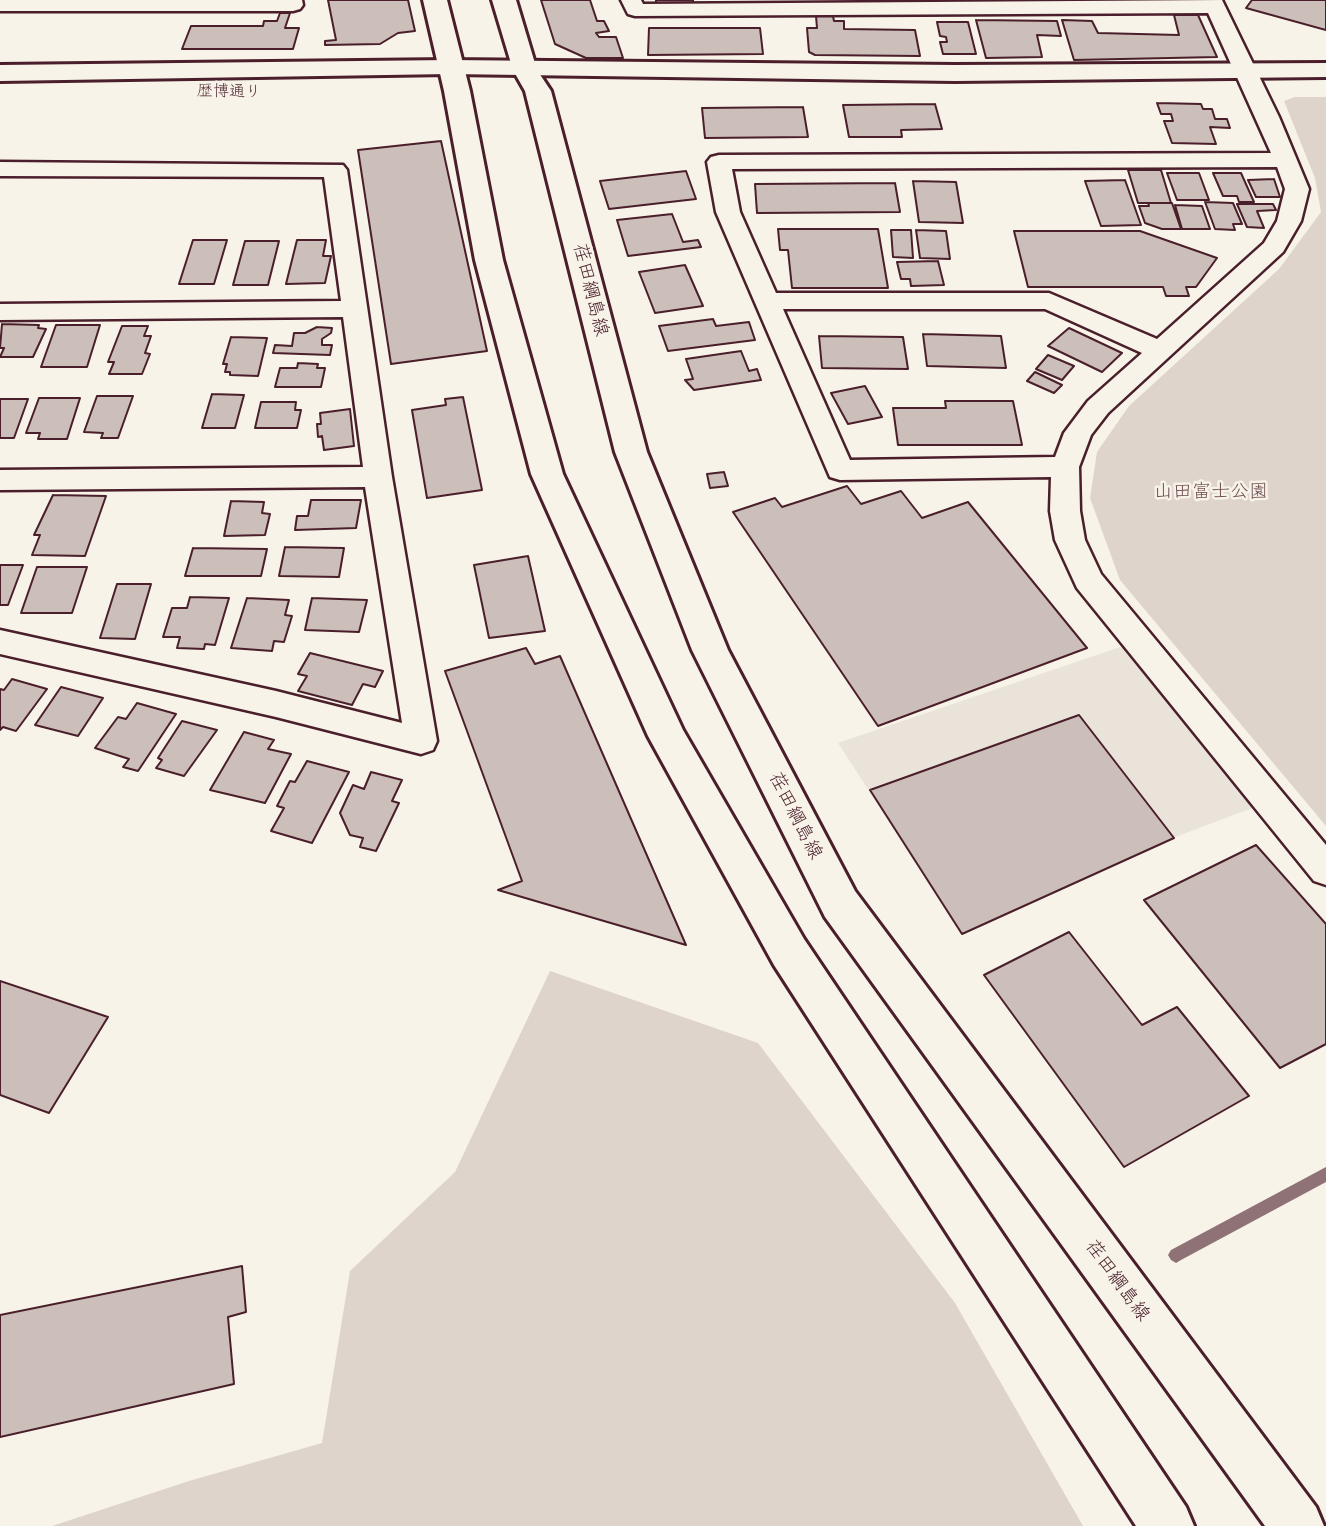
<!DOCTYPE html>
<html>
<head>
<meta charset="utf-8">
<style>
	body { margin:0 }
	canvas { display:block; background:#f7f3e8 }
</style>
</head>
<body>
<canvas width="1326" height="1526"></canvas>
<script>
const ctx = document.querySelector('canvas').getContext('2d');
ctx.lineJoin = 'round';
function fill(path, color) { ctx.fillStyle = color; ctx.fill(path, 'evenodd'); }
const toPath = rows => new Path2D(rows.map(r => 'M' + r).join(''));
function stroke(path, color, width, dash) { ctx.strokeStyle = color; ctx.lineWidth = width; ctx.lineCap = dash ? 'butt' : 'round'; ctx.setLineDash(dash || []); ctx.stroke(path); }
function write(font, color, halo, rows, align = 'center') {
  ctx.font = font + ' Pangolin,"Klee One",sans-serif'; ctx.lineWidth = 5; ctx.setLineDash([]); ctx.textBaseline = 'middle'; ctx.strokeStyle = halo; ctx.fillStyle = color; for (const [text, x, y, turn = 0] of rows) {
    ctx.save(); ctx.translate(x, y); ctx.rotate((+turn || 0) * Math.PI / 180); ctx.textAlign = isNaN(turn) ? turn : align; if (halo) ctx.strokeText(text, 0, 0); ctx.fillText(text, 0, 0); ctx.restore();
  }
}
fill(toPath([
	[1126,645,1252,808,1173,838,962,934,838,743]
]), '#eae3da');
fill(toPath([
	[1295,97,1326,97,1326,826,1120,580,1090,498,1097,452,1129,406,1279,269,1321,212,1315,178,1284,101],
	[550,971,758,1043,955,1303,1083,1526,52,1526,189,1481,322,1443,350,1271,455,1172]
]), '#ded4cc');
fill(toPath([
	[1326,1167,1326,1182,1181,1260,1176,1263,1171,1260,1168,1255,1171,1250,1326,1167]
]), '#8e7275');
const building = toPath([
	[328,0,408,0,415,31,398,33,380,44,325,45,325,41,336,40,328,0],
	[541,0,590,0,597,21,604,21,609,31,596,33,599,37,616,37,623,58,586,58,555,44,541,0],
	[656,0,693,0,693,3,656,3,656,0],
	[1252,0,1326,0,1326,30,1246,8,1252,0],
	[280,13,290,13,285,28,299,28,293,49,182,49,191,26,263,26,264,21,277,21,280,13],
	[1174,15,1198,15,1217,57,1074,60,1062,20,1092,21,1098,33,1179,35,1174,15],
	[816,16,833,16,834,21,844,21,844,29,915,30,920,56,815,55,809,52,807,28,817,28,816,16],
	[976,20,1057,21,1061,36,1037,35,1042,57,986,58,976,20],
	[937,22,968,22,976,54,943,54,940,42,947,42,946,37,940,36,937,22],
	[649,28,760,28,763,54,648,55,649,28],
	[1157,103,1201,104,1203,109,1212,109,1215,119,1227,119,1230,128,1210,127,1216,144,1172,143,1164,121,1173,121,1171,114,1161,114,1157,103],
	[935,104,942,129,901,130,902,137,849,137,843,105,935,104],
	[803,107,808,137,705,138,702,108,803,107],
	[441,141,487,351,391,364,358,150,441,141],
	[1128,170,1161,170,1171,203,1138,203,1128,170],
	[686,171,696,199,609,209,600,181,686,171],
	[1167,173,1199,173,1209,200,1177,200,1167,173],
	[1213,173,1241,173,1254,202,1239,202,1237,196,1223,196,1213,173],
	[1274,179,1280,197,1256,197,1248,180,1274,179],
	[1125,180,1141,225,1101,226,1085,181,1125,180],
	[913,181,956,182,963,223,919,222,913,181],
	[895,183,900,212,757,213,755,184,895,183],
	[1205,202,1233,203,1242,224,1233,224,1235,230,1215,229,1205,202],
	[1148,203,1172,203,1181,229,1162,229,1145,223,1139,206,1149,206,1148,203],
	[1237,204,1273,204,1276,210,1257,211,1264,228,1247,227,1237,204],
	[1175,205,1202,206,1210,229,1182,229,1175,205],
	[672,214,683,242,698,240,701,247,628,256,617,220,672,214],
	[778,229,878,229,888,288,792,288,788,250,780,250,778,229],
	[891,230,911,230,913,258,893,257,891,230],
	[916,230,946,231,950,259,920,258,916,230],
	[1014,231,1140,231,1217,258,1196,287,1186,287,1189,296,1166,296,1163,287,1028,287,1014,231],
	[193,240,227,240,214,284,179,284,193,240],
	[297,240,326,240,323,256,331,256,325,283,286,284,297,240],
	[245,241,279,241,268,285,233,285,245,241],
	[938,261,944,285,911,286,910,279,901,279,897,262,938,261],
	[685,265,703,306,655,313,639,272,685,265],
	[713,319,716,326,749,322,755,340,668,351,659,326,713,319],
	[2,324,39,325,38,328,46,329,33,357,0,357,4,348,0,348,2,324],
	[56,325,100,325,87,367,41,367,56,325],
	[122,326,148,326,144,336,151,336,145,353,150,354,142,374,109,374,114,362,108,362,122,326],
	[317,327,332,328,331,333,322,339,322,345,332,345,330,355,273,353,275,345,292,346,294,333,305,333,317,327],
	[1069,328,1122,353,1102,372,1048,346,1069,328],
	[923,334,1001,336,1006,368,927,366,923,334],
	[819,336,903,337,908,369,822,368,819,336],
	[231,337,267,338,258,376,230,375,230,372,225,372,227,364,223,364,231,337],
	[741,351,749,371,757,369,761,380,694,390,685,380,693,379,686,359,741,351],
	[1048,355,1074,366,1062,380,1036,369,1048,355],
	[298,363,318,364,317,368,325,368,321,387,275,387,280,368,297,368,298,363],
	[1035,372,1062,385,1054,393,1027,381,1035,372],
	[865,386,882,417,848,424,831,393,865,386],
	[212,394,244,395,235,428,202,428,212,394],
	[97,396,133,396,118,438,101,438,103,433,84,432,97,396],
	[463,397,482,490,427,498,412,410,446,405,445,399,463,397],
	[39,398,80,398,67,439,38,439,40,433,26,433,39,398],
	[0,399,28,399,14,438,0,438,0,399],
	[945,401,1013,401,1022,445,898,445,893,408,946,408,945,401],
	[261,402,296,402,295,410,301,410,297,428,255,428,261,402],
	[350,409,354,446,324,450,322,436,318,437,317,424,321,424,320,413,350,409],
	[724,472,728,486,710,488,707,474,724,472],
	[847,486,861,504,901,491,922,518,968,502,1087,648,878,726,733,512,775,498,782,507,847,486],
	[53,495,106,496,85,556,32,555,40,535,34,535,53,495],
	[311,500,361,500,356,528,295,530,297,516,308,516,311,500],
	[231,501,264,502,262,513,270,514,265,535,224,536,231,501],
	[285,547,344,548,339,577,279,576,285,547],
	[193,548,267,549,261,576,185,576,193,548],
	[528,556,545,631,489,638,474,565,528,556],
	[0,565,23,565,8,605,0,605,0,565],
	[37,567,87,567,72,613,21,613,37,567],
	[117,584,151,584,135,639,100,638,117,584],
	[190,597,229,598,215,645,205,644,204,649,177,648,180,637,163,637,172,608,187,608,190,597],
	[247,598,289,600,285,615,292,616,284,642,274,641,272,651,231,648,247,598],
	[312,598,367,600,359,632,305,630,312,598],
	[526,648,535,664,560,656,686,945,498,890,522,881,445,671,526,648],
	[310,653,383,671,375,687,363,684,352,705,298,691,307,676,298,674,310,653],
	[12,679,47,689,16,731,3,727,0,730,0,689,4,690,12,679],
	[61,687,103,698,78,736,35,725,61,687],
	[137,703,176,714,138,771,123,767,129,759,95,748,118,717,126,719,137,703],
	[1079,715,1174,838,962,934,870,790,1079,715],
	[182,721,217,730,184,776,156,768,162,760,158,758,182,721],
	[244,732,274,740,268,749,291,754,265,803,210,790,244,732],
	[307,761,349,772,312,843,271,831,284,808,277,806,290,781,295,782,307,761],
	[371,772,402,780,392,801,399,803,376,851,360,847,363,838,350,835,340,813,353,785,364,789,371,772],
	[1256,845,1326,924,1326,1044,1280,1068,1144,900,1256,845],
	[1069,932,1142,1025,1177,1007,1249,1096,1124,1167,984,975,1069,932],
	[0,981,108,1017,49,1113,0,1095,0,981],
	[242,1266,246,1312,228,1317,234,1384,0,1437,0,1315,242,1266]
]);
fill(building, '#ccbfb9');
stroke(building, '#4a1f2b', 2);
const minor = toPath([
	[0,0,302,0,303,5,300,9,293,11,0,11,0,0],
	[621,0,641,0,643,4,1222,0,1279,117,1309,189,1301,221,1283,252,1108,413,1091,435,1079,467,1080,511,1085,540,1101,574,1326,845,1326,885,1314,881,1077,588,1055,540,1050,511,1051,477,840,480,830,477,716,212,707,162,711,157,719,155,1271,153,1208,13,635,16,628,14,621,0],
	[1277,167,1285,189,1277,221,1264,243,1157,339,1049,293,776,293,740,212,732,169,1277,167],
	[783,309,1045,309,1142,353,1088,401,1064,433,1055,457,850,460,783,309],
	[0,162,343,165,347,170,392,477,437,741,433,750,421,754,276,717,0,654,0,630,276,691,402,723,365,487,0,490,0,470,363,467,343,317,0,320,0,304,341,301,324,177,0,176,0,162]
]);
const tertiary = toPath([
	[450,60,955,65,1326,63,1326,77,955,81,450,74,0,81,0,65,450,60]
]);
const secondary = toPath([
	[423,0,447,0,470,91,503,260,563,474,683,730,804,939,1186,1507,1194,1526,1136,1526,774,965,648,736,531,474,475,260,444,91,423,0],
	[492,0,516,0,537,70,551,91,647,452,728,650,855,891,1316,1507,1324,1526,1265,1526,825,917,692,650,615,452,525,91,513,70,492,0]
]);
stroke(minor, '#4a1f2b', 5);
stroke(tertiary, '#4a1f2b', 6);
stroke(secondary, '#4a1f2b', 6);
fill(minor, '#f7f3e8');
fill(tertiary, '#f7f3e8');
fill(secondary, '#f7f3e8');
write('16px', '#4a1f2b', '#f7f3e8', [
	["歴博通り",229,92,1]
]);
write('19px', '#4a1f2b', '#f7f3e8', [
	["荏田綱島線",590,290,76],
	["荏田綱島線",795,816,63],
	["荏田綱島線",1117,1281,54]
]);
write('19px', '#6f4c53', '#f7f3e8', [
	["山田富士公園",1211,492]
]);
</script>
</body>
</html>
